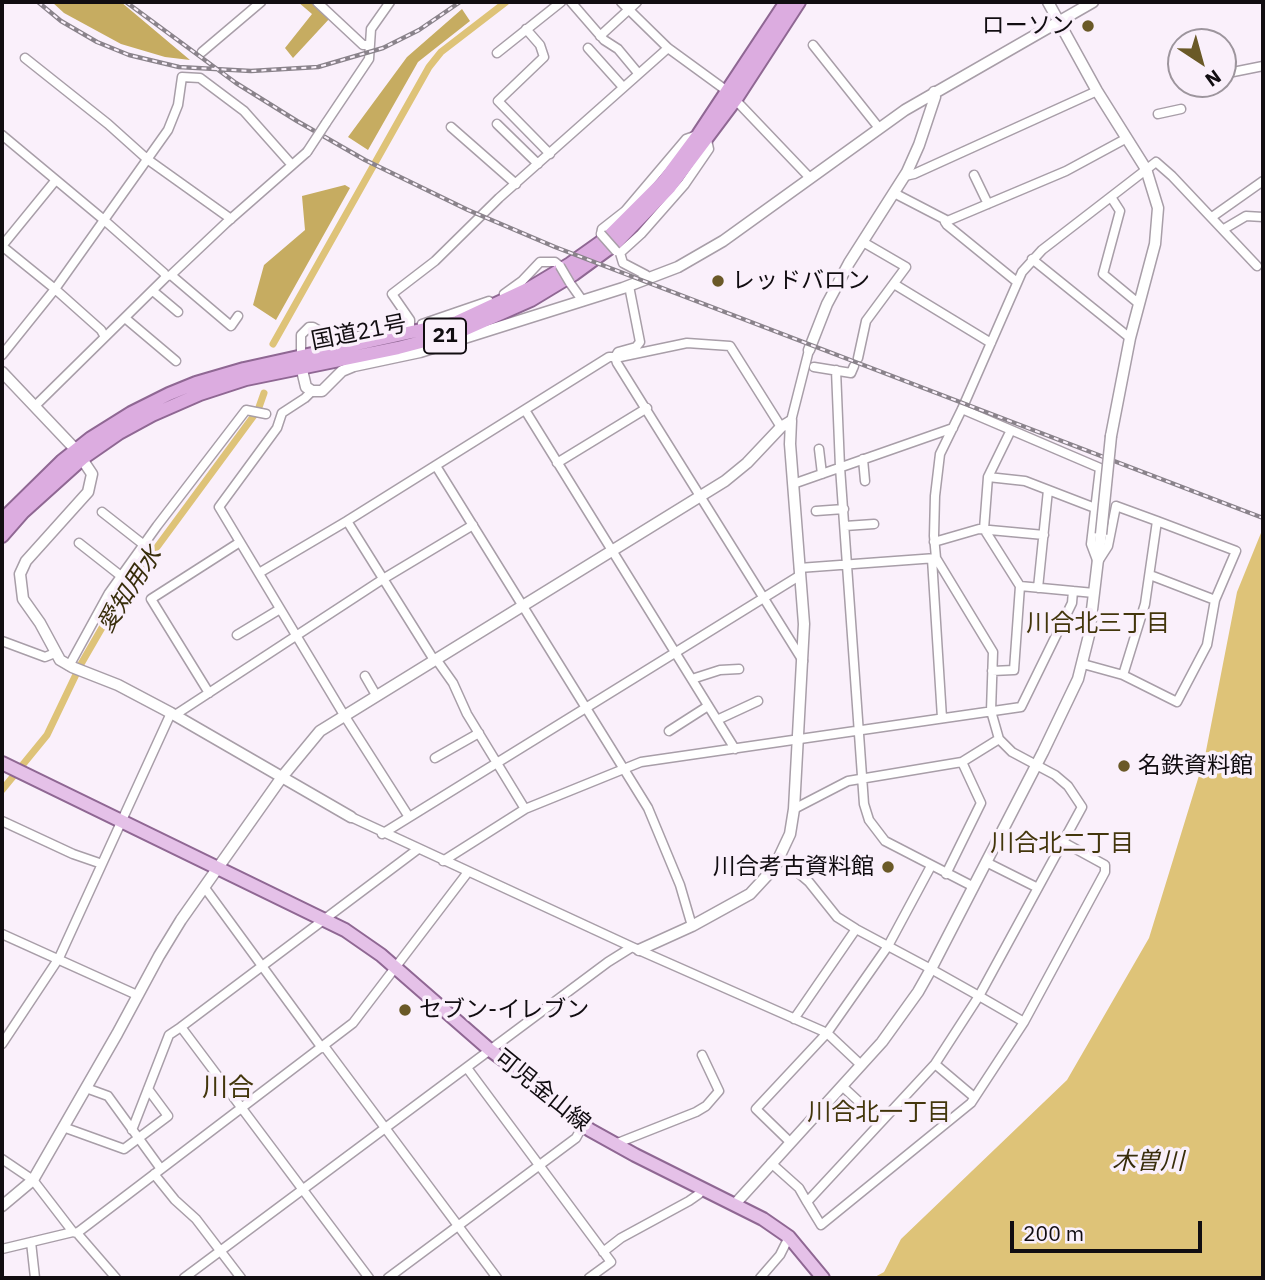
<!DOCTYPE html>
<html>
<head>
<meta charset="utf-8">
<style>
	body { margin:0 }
	#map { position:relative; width:1265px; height:1280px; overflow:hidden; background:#faf0fb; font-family:"IBM Plex Sans",sans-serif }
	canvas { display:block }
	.frame { position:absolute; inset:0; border:4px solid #110d11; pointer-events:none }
	.north { position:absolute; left:1167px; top:28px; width:70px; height:70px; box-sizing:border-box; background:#faf0fb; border:2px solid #9d959d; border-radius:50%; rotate:144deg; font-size:19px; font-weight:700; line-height:28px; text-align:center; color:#110d11 }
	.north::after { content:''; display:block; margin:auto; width:24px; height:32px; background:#6a5927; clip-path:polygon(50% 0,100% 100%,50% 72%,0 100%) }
	.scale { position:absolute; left:1010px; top:1221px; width:192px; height:32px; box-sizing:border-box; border:4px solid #110d11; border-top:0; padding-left:9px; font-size:21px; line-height:24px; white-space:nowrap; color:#110d11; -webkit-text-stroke:5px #faf0fb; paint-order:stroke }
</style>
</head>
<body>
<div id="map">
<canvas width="1265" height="1280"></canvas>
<div class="frame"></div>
<div class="north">N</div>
<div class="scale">200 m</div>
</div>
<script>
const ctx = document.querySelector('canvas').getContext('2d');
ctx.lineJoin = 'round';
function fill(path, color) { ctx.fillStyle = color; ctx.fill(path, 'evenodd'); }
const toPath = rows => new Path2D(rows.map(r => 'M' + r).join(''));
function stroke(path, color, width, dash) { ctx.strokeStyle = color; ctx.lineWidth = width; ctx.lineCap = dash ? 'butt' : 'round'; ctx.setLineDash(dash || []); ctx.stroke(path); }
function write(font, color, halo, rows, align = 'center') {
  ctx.font = font + ' "IBM Plex Sans","Noto Sans JP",sans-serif'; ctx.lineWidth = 7; ctx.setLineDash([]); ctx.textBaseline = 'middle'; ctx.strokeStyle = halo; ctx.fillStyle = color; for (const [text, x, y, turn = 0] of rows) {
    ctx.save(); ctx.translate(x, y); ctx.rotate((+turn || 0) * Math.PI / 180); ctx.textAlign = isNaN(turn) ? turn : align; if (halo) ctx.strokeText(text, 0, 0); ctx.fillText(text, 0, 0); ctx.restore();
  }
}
fill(toPath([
	[52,2,121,2,190,60,165,57,121,44,64,13],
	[298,2,311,2,330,18,293,58,285,48,312,14],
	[462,9,470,21,418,62,368,150,348,137,407,57],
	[345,185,350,188,276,320,253,305,264,265,305,230,302,196]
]), '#c6ac61');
fill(toPath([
	[1263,528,1263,1278,873,1278,884,1272,901,1239,1067,1080,1149,938,1205,756,1237,592]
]), '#dec378');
stroke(toPath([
	[273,344,429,67,441,52,506,2],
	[2,790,47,735,81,664,118,600,258,410,264,393]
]), '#dec378', 7);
const minor = toPath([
	[317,2,363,45,370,45],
	[571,2,604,40,618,49,638,73],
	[621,2,668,48,727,91,810,178],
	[526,29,540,45,544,57,498,101,550,154],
	[600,36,637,2],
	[813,45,879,128],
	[588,48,623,87],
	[202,52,261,2],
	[497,53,561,2],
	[25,58,108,124,147,159,231,219],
	[1223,74,1263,66],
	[1158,114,1181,109],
	[326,123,369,59,371,29,390,2],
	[497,124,538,164],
	[451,127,516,184],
	[2,135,104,220,164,273,166,277,35,406],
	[974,175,988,204],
	[905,176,914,174,1097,91],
	[894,193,948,221],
	[1111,197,1120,211,1103,274,1138,303],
	[1212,217,1263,181],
	[1224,229,1246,216,1263,217],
	[601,234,602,229,625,211,686,139,697,135],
	[2,246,55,289,101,330,105,337],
	[2,246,55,181],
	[620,253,641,234,685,184,709,149,707,140],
	[620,253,623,263,646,275,648,279],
	[1032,259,1130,338],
	[171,275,226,223,307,152],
	[168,276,171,275,231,326,238,316],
	[1017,282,947,225,945,222,1066,171,1127,138],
	[570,283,582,300],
	[894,284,991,343],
	[629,286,640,342,636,347,618,352,615,357,617,363,803,661],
	[153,291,178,312],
	[504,294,522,281,540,262,555,262,560,266],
	[125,318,176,361],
	[422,324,489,301],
	[410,326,410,320,392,294,435,261,499,198,668,48],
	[2,355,55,289,168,130,178,105,182,77,200,78,244,111,292,165],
	[858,358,866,321,906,267,863,242],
	[301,360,301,335,309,327,313,327,332,338,348,338,409,327],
	[814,367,851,373,854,366],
	[836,370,840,467,864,804,869,820,885,841,974,887],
	[312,391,305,398,282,413,277,428,219,507,344,715,409,817],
	[962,409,1100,468,1091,544,1097,560],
	[525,410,735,749],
	[791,421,809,350],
	[1011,430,988,477,984,529,1020,586,1094,593],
	[819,449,822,474],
	[863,459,865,481],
	[557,463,647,408],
	[436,466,648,808,680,885,692,926],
	[988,477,1025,481,1095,508],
	[793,484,953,428],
	[816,511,844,509],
	[102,512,144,545],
	[347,521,434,660],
	[845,526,874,524],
	[934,542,979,529,1044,535],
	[79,543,121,576],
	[932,559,942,718],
	[1099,560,1108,546,1116,506,1157,521],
	[799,568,936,558],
	[259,573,347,521,609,357,620,357,687,343,730,346,781,427],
	[1150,575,1215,600],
	[1038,588,1048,490],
	[237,635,280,609],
	[2,641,45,657,55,653],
	[436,659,453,683,467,714,525,809],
	[1083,664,1123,675,1177,702,1207,645,1215,600,1236,551,1157,521,1145,604,1123,675],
	[69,666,109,593,157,526,246,410,266,414],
	[992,671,1014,670,1020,586],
	[365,676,376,695],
	[692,679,720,670,739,669],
	[209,693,151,599,240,542],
	[175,715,383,579,473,525],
	[717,720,758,701],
	[669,731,708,706],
	[435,758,479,733],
	[794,809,848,781,962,762,999,739],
	[351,817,632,947,827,1033,861,1065],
	[2,821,73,854,102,864],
	[382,834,799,576],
	[781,858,809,882,837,917,856,929,931,969,979,996,1024,1022,971,1103,821,1225,807,1202,935,1064,979,996,1082,807,1068,786,1055,775,1012,752,999,739,991,711,993,652,936,558,934,536,935,496,940,454,962,409,1022,272,1042,250,1156,162,1172,176,1257,266],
	[443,861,525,809,641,762,1021,707,1072,603,1073,591],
	[986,862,1038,888],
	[946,874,981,803,962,762],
	[205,888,322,1048],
	[2,934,137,995],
	[794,1019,856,929],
	[1024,1022,1105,872,1105,865,1063,842],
	[2,1044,59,958,171,713],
	[324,1046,497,1278],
	[935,1064,974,1097],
	[467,1068,611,1262,589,1278],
	[842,1086,881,1122],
	[86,1088,108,1096,161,1169],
	[63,1127,124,1149,168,1116,148,1089],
	[132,1130,169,1035,181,1027],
	[790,1142,756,1109,827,1033,888,946,931,866],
	[615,1144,696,1112,706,1106,719,1091,702,1055],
	[2,1159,33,1180,73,1232,77,1233,116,1278],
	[771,1163,799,1188,807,1202],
	[154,1174,175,1200,196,1219,241,1278],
	[77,1233,353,1023,468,872],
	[31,1242,35,1278],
	[2,1249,73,1232],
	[603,1252,621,1238,689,1201,699,1194,702,1188],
	[184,1278,608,962,632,947],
	[369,1278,181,1027,418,849],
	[388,1278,576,1138,583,1125],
	[760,1278,780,1255,789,1237]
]);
const tertiary = toPath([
	[1048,2,1097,91,1146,169,1158,208,1155,244,1130,338,1111,436],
	[809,350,827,304,849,263,907,172,919,145,935,97,934,92],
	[301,366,306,387,312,391,322,391,342,371,354,366,420,352,623,288,678,267,723,241,905,110,1093,2],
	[2,372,76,450,92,474,88,492,26,561,20,574,23,599,40,623,60,660,72,667,118,685,171,713,351,817],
	[639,950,692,926,750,894,774,868,790,834,794,809,804,624,790,444,791,421],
	[735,1204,882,1042,918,992,931,969,1043,752,1078,679,1089,635,1101,534],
	[2,1206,33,1180,117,1034,159,956,181,920,282,777,320,731,725,481,747,463,781,427,791,421]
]);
const primary = toPath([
	[2,763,345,930,381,955,490,1050,528,1078,567,1113,590,1130,635,1155,763,1219,789,1237,823,1278]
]);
const trunk = toPath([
	[2,520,62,461,91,438,131,413,169,394,196,383,244,369,457,322,530,288,570,264,608,237,663,182,698,135,786,2],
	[2,536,23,512,83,458,119,433,152,415,200,394,246,379,398,348,459,332,531,300,574,274,615,244,670,187,736,99,799,2]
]);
stroke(minor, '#a89ea8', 11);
stroke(tertiary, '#a89ea8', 13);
stroke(primary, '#8f6793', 16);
stroke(trunk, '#8f6793', 16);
stroke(minor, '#fff', 8);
stroke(tertiary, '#fff', 10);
stroke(primary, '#e5c1e8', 12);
stroke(trunk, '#dcace0', 12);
const rail = toPath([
	[38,2,61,21,97,42,129,55,179,67,251,71,318,67,383,48,419,30,460,2],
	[126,2,236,83,297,121,365,160,468,210,555,247,1263,518]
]);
stroke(rail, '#8a838b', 4.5);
stroke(rail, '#faf0fb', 2, [5]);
const minorBridge = toPath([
	[307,152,326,123],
	[601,234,616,251],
	[560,266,570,283]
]);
const tertiaryBridge = toPath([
	[1101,534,1111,436]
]);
stroke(minorBridge, '#a89ea8', 11, []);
stroke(tertiaryBridge, '#a89ea8', 13, []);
stroke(minorBridge, '#fff', 8);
stroke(tertiaryBridge, '#fff', 10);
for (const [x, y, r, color] of [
	[1088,26,7,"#6a5927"],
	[718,281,7,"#6a5927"],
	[1124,766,7,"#6a5927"],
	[888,867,7,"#6a5927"],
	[405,1010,7,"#6a5927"]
]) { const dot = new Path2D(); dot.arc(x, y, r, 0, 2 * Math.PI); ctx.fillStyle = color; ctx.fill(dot); stroke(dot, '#faf0fb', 2.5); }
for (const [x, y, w] of [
	[445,336,42]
]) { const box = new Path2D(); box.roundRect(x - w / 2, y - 17.5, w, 35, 5); ctx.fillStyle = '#faf0fb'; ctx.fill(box); stroke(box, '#110d11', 2); }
write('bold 21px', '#110d11', null, [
	["21",445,336]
]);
write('23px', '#110d11', '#faf0fb', [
	["ローソン",1074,26,"right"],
	["レッドバロン",732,281],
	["名鉄資料館",1138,766],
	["川合考古資料館",874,867,"right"],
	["セブン-イレブン",419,1010]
], 'left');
write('23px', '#110d11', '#faf0fb', [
	["国道21号",359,333,-11],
	["可児金山線",542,1091,39]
]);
write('italic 24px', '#382d0b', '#faf0fb', [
	["愛知用水",130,590,-57],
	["木曽川",1148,1162]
]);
write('24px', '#43360c', '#faf0fb', [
	["川合北三丁目",1098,624],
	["川合北二丁目",1062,844],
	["川合北一丁目",879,1113]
]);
write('26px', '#43360c', '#faf0fb', [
	["川合",228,1088]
]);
</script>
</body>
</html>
